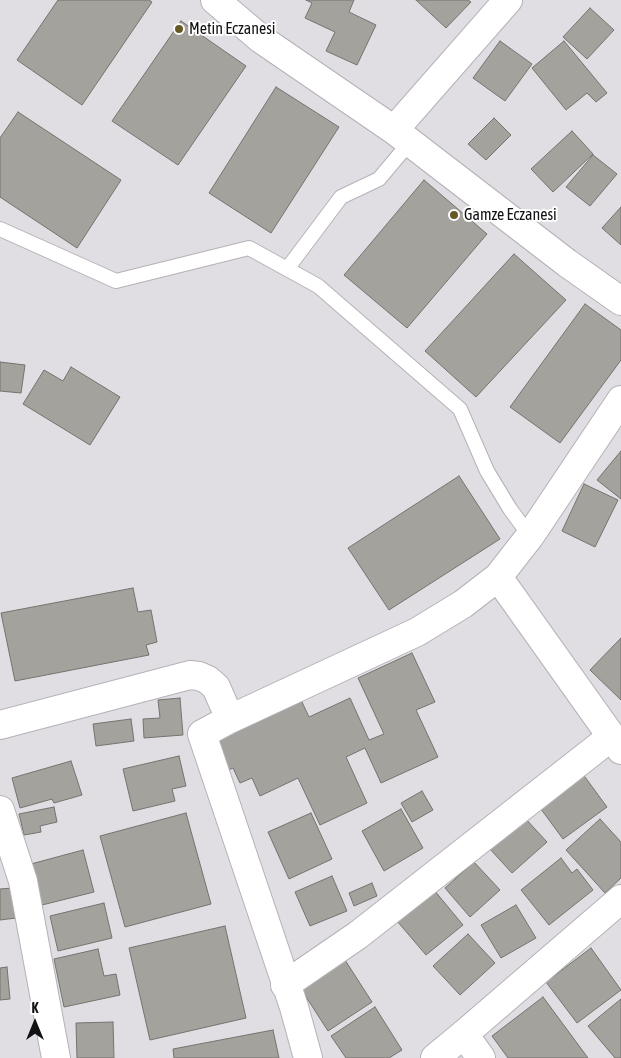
<!DOCTYPE html>
<html>
<head>
<meta charset="utf-8">
<style>
	body { margin:0 }
	#map { position:relative; width:621px; height:1058px; overflow:hidden; background:#e0dde3; font-family:"Asap Condensed",sans-serif }
	canvas { display:block }
	.north { position:absolute; left:10px; top:998px; width:50px; height:50px; -webkit-text-stroke:4px #fff; paint-order:stroke; rotate:0deg; font-size:14px; font-weight:700; line-height:20px; text-align:center; color:#121113 }
	.north::after { content:''; display:block; margin:auto; width:18px; height:22px; background:#121113; clip-path:polygon(50% 0,100% 100%,50% 72%,0 100%) }
</style>
</head>
<body>
<div id="map">
<canvas width="621" height="1058"></canvas>
<div class="north">K</div>
</div>
<script>
const ctx = document.querySelector('canvas').getContext('2d');
ctx.lineJoin = 'round';
function fill(path, color) { ctx.fillStyle = color; ctx.fill(path, 'evenodd'); }
const toPath = rows => new Path2D(rows.map(r => 'M' + r).join(''));
function stroke(path, color, width, dash) { ctx.strokeStyle = color; ctx.lineWidth = width; ctx.lineCap = dash ? 'butt' : 'round'; ctx.setLineDash(dash || []); ctx.stroke(path); }
function write(font, color, halo, rows, align = 'center') {
  ctx.font = font + ' "Asap Condensed",sans-serif'; ctx.lineWidth = 4; ctx.setLineDash([]); ctx.textBaseline = 'middle'; ctx.strokeStyle = halo; ctx.fillStyle = color; for (const [text, x, y, turn = 0] of rows) {
    ctx.save(); ctx.translate(x, y); ctx.rotate((+turn || 0) * Math.PI / 180); ctx.textAlign = isNaN(turn) ? turn : align; if (halo) ctx.strokeText(text, 0, 0); ctx.fillText(text, 0, 0); ctx.restore();
  }
}
const building = toPath([
	[58,0,149,0,152,2,82,105,17,60,58,0],
	[306,0,354,0,349,12,376,25,357,65,326,51,335,32,305,18,312,3,306,0],
	[416,0,468,0,471,2,446,28,416,0],
	[590,8,614,30,587,59,563,37,590,8],
	[181,21,246,66,178,165,112,121,181,21],
	[500,41,532,64,505,101,473,78,500,41],
	[564,41,607,93,596,102,587,93,566,110,532,68,564,41],
	[276,87,339,127,271,233,209,193,276,87],
	[18,112,121,180,77,248,0,197,0,138,18,112],
	[494,118,511,135,486,160,468,144,494,118],
	[572,131,593,154,553,192,531,169,572,131],
	[593,155,617,174,590,206,566,187,593,155],
	[424,180,487,234,407,328,344,275,424,180],
	[621,207,621,245,602,228,621,207],
	[514,254,566,300,476,397,425,351,514,254],
	[585,304,621,330,621,360,560,443,510,407,585,304],
	[0,362,25,365,21,393,0,391,0,362],
	[71,367,120,397,90,445,23,404,44,370,63,381,71,367],
	[621,451,621,499,597,480,621,451],
	[459,476,500,539,389,610,348,548,459,476],
	[584,484,618,500,595,547,562,531,584,484],
	[133,588,138,612,151,610,157,642,146,645,149,655,15,681,1,613,133,588],
	[621,638,621,700,590,670,621,638],
	[412,653,435,702,416,710,438,757,381,783,365,748,346,757,367,803,320,825,298,778,260,796,252,778,240,783,233,768,224,772,210,742,301,700,309,717,350,698,369,740,384,734,358,678,412,653],
	[180,698,183,735,144,738,143,719,160,718,158,700,180,698],
	[131,719,134,741,96,746,93,724,131,719],
	[179,756,186,786,172,789,175,801,133,811,123,769,179,756],
	[71,761,82,795,54,803,52,799,20,808,12,778,71,761],
	[582,773,607,807,563,839,538,805,582,773],
	[422,791,433,810,412,822,401,803,422,791],
	[54,807,57,822,40,826,41,832,24,835,19,814,54,807],
	[401,809,423,848,384,871,362,831,401,809],
	[186,813,211,904,125,927,100,836,186,813],
	[311,813,332,859,289,879,268,832,311,813],
	[524,817,547,842,512,873,489,848,524,817],
	[600,819,621,842,621,878,605,893,566,850,600,819],
	[83,850,94,892,42,905,31,864,83,850],
	[561,858,572,873,577,869,593,890,549,925,521,890,561,858],
	[474,862,500,890,470,917,445,888,474,862],
	[332,876,347,911,310,926,295,892,332,876],
	[372,883,377,896,354,906,349,893,372,883],
	[13,888,16,918,0,920,0,889,13,888],
	[434,890,463,925,426,955,397,921,434,890],
	[104,903,112,938,58,951,50,916,104,903],
	[516,905,536,938,501,958,481,925,516,905],
	[225,926,246,1018,150,1040,129,948,225,926],
	[468,934,495,963,460,995,433,966,468,934],
	[591,948,621,990,577,1023,546,982,591,948],
	[98,949,104,976,116,974,120,995,64,1007,54,959,98,949],
	[345,960,372,1002,328,1031,301,989,345,960],
	[7,967,10,999,0,1000,0,968,7,967],
	[543,997,588,1058,508,1058,492,1036,543,997],
	[621,999,621,1058,615,1058,588,1026,621,999],
	[375,1007,402,1050,389,1058,346,1058,331,1036,375,1007],
	[113,1022,114,1058,77,1058,76,1023,113,1022],
	[273,1030,279,1058,174,1058,173,1049,273,1030]
]);
fill(building, '#a4a29d');
stroke(building, '#74736e', 1);
const service = toPath([
	[0,229,116,281,249,248,318,286,460,409,487,471,510,509,530,536],
	[287,269,341,197,379,179,410,142]
]);
const minor = toPath([
	[215,0,261,39,394,130,567,263,621,301],
	[394,130,508,0],
	[498,577,621,750],
	[0,725,190,675,199,676,208,680,216,687,230,719],
	[0,810,23,881,56,1058],
	[285,985,358,935,611,737],
	[464,1034,481,1058],
	[308,1058,294,1007,202,734,230,719,417,632,463,604,498,577,530,536,621,400],
	[435,1058,464,1034,621,899]
]);
stroke(service, '#b5b2b7', 16);
stroke(minor, '#b5b2b7', 30);
stroke(service, '#fff', 14);
stroke(minor, '#fff', 28);
for (const [x, y, r, color] of [
	[179,29,5,"#655925"],
	[454,215,5,"#655925"]
]) { const dot = new Path2D(); dot.arc(x, y, r, 0, 2 * Math.PI); ctx.fillStyle = color; ctx.fill(dot); stroke(dot, '#fff', 2); }
write('16px', '#121113', '#fff', [
	["Metin Eczanesi",189,29],
	["Gamze Eczanesi",464,215]
], 'left');
</script>
</body>
</html>
